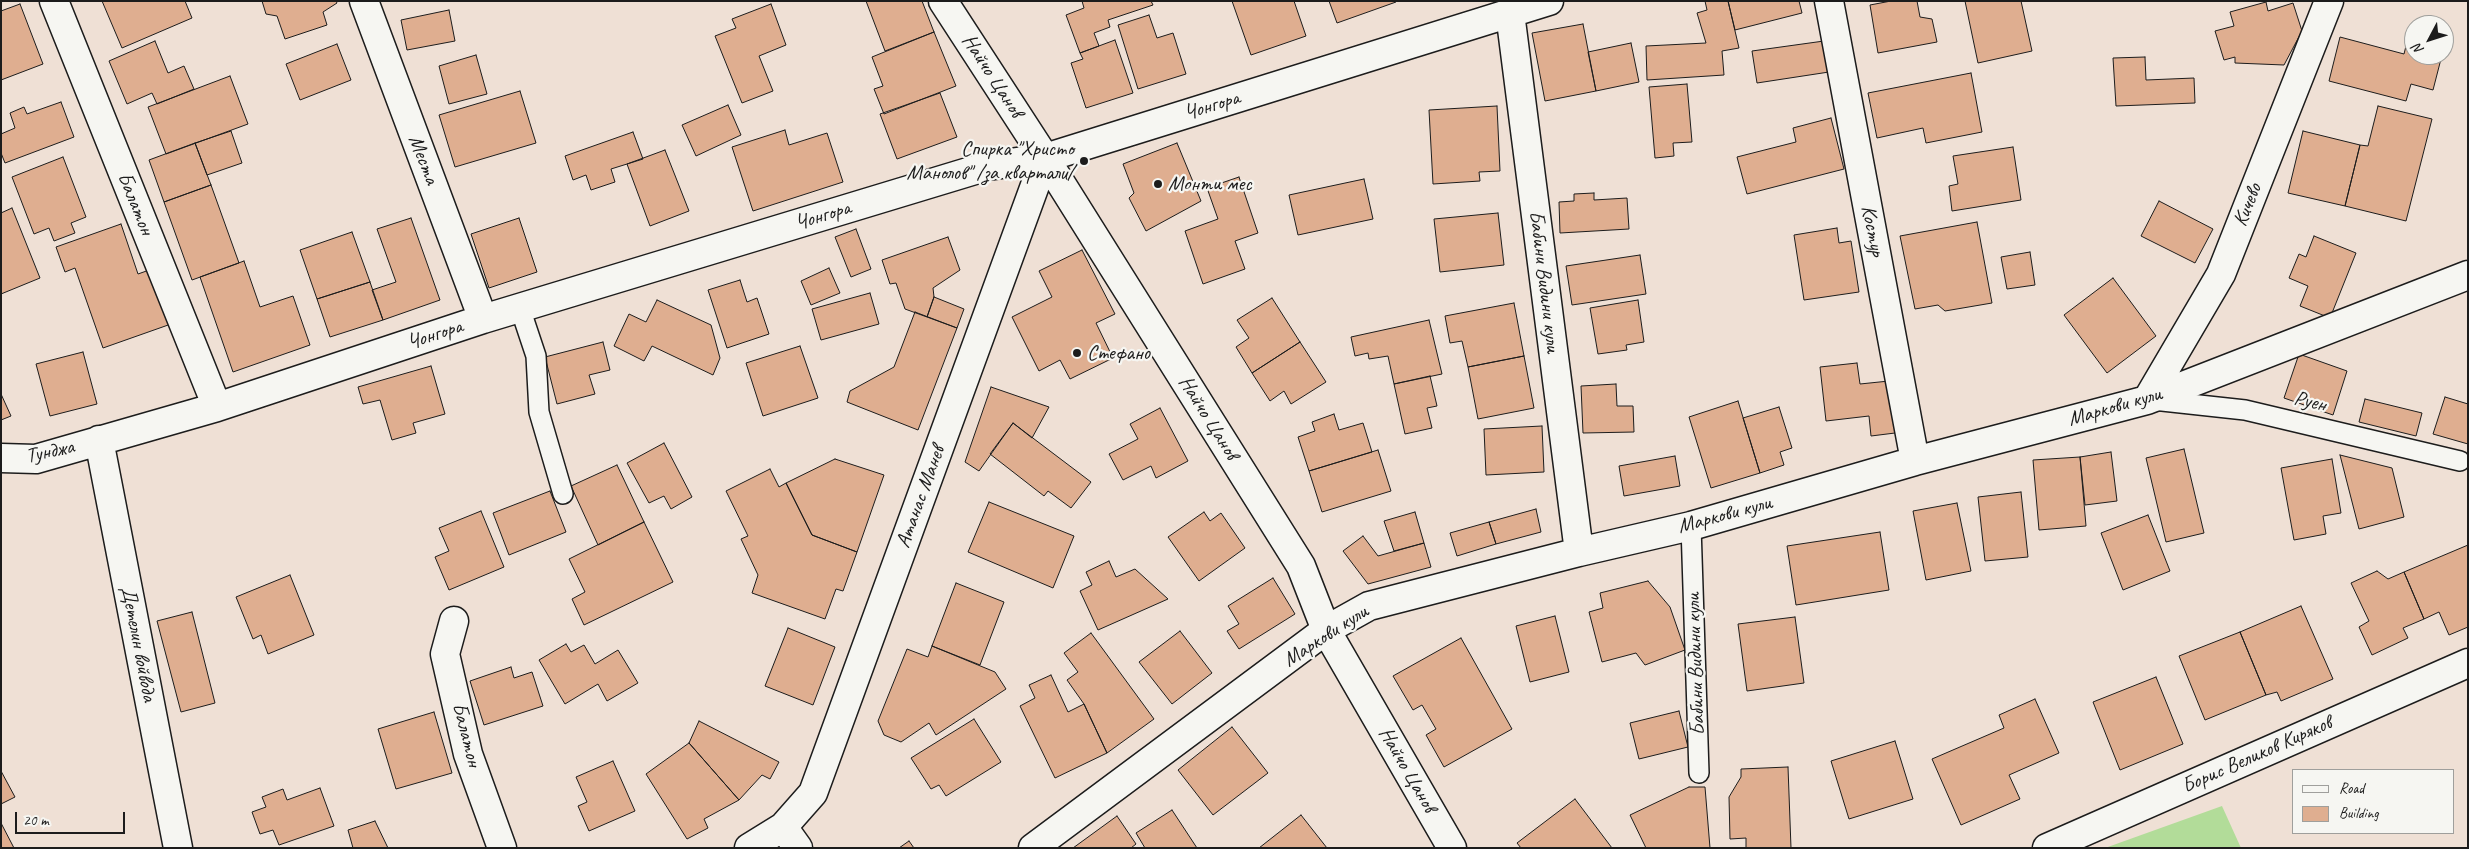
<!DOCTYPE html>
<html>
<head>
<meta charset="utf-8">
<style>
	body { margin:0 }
	#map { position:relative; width:2469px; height:849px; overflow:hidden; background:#efe0d5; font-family:Caveat,sans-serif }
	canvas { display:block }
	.frame { position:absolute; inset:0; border:2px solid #1c1c1c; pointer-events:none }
	.legend { position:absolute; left:2292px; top:769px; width:162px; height:65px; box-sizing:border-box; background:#f6f6f2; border:1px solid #9f9f9c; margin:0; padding:6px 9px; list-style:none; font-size:15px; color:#1c1c1c }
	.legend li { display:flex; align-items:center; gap:10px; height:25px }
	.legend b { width:25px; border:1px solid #9f9f9c }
	.north { position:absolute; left:2404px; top:15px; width:50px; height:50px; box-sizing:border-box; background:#f6f6f2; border:1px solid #9f9f9c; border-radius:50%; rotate:230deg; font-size:14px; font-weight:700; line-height:20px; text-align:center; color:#1c1c1c }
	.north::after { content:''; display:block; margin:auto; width:18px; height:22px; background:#1c1c1c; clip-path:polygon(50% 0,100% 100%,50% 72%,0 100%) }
	.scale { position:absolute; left:15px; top:812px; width:110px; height:22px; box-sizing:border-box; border:2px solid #1c1c1c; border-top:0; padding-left:6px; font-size:15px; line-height:18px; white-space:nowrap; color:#1c1c1c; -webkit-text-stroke:4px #f6f6f2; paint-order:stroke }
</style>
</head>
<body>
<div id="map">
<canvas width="2469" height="849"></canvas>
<div class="frame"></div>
<ul class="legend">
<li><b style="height:6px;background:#f6f6f2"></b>Road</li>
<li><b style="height:14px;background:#dfae90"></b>Building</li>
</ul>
<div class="north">N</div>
<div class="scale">20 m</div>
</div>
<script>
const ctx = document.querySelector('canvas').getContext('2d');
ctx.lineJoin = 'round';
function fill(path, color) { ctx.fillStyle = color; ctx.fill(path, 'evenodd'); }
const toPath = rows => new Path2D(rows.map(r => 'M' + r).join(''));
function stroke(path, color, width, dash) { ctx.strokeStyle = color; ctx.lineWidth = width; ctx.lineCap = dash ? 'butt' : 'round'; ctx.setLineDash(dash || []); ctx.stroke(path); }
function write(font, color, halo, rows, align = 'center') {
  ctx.font = font + ' Caveat,sans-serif'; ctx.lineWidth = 4.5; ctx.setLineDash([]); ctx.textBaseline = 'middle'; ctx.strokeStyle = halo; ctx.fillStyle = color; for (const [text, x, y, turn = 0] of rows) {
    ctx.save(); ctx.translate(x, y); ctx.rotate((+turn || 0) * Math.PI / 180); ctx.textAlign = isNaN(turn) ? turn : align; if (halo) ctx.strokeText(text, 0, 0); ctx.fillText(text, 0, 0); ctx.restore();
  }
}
fill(toPath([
	[2222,806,2241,848,2105,848]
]), '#b2dc99');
const building = toPath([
	[102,1,185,1,192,18,122,48,102,1],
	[262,1,336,1,337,3,323,12,327,25,285,39,277,16,266,14,262,1],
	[866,1,922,1,934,32,885,51,866,1],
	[1082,1,1151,1,1153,5,1108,20,1110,27,1094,33,1099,46,1080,53,1066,15,1084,8,1082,1],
	[1232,1,1294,1,1306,36,1251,55,1232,1],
	[1329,1,1396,1,1396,2,1337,23,1329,1],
	[1705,1,1728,1,1739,48,1722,51,1724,75,1647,80,1646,46,1706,43,1697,13,1707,10,1705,1],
	[1728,1,1799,1,1802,13,1735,30,1728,1],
	[1891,1,1917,1,1920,17,1932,19,1937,42,1878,53,1870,5,1891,1],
	[1965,1,2021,1,2032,51,1978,63,1965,1],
	[2266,2,2268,11,2293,3,2302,31,2284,65,2235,63,2235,57,2224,60,2215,31,2234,26,2230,12,2266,2],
	[20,4,43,64,1,80,1,11,20,4],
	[771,4,786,45,759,56,773,91,742,103,715,36,736,28,732,19,771,4],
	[449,10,455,41,407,50,401,20,449,10],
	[1149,15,1157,38,1173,33,1186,74,1138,89,1118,25,1149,15],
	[1583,24,1596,91,1545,101,1532,33,1583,24],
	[2410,30,2414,31,2414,55,2442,55,2433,90,2411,84,2406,101,2329,81,2340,37,2404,54,2410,30],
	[934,32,956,86,884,114,874,89,883,86,872,57,934,32],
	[1115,40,1133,93,1086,108,1071,63,1083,59,1080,53,1115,40],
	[155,41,168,73,184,66,194,89,157,104,152,93,127,104,109,61,155,41],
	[1824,41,1829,72,1757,83,1752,51,1824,41],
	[1631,43,1639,82,1596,91,1588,52,1631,43],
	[337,44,351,80,300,100,286,64,337,44],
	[476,55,487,94,449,104,439,66,476,55],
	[2145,57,2146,80,2194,78,2195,103,2116,106,2113,58,2145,57],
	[1971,73,1982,132,1926,143,1923,128,1877,138,1868,93,1971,73],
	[230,76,248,124,166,154,148,107,230,76],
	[1687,84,1692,142,1673,143,1674,156,1655,158,1649,87,1687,84],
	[520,91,536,143,455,167,439,115,520,91],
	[940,93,957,137,897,159,880,114,940,93],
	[61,102,74,137,5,163,1,153,1,134,15,128,10,113,24,107,27,114,61,102],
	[728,105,741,135,696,156,682,125,728,105],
	[1497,106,1500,171,1479,172,1480,181,1433,184,1429,110,1497,106],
	[2378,106,2432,119,2406,221,2345,206,2360,145,2368,146,2378,106],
	[1831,118,1844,169,1747,194,1737,157,1796,142,1793,128,1831,118],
	[785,130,789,145,827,133,843,182,753,211,732,147,785,130],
	[231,131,242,163,207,175,195,143,231,131],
	[2303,131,2360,145,2345,206,2288,193,2303,131],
	[633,132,643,159,611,169,615,182,591,190,586,175,573,180,565,156,633,132],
	[195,143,211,185,164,202,149,160,195,143],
	[1177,143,1201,201,1146,231,1129,198,1134,193,1123,164,1177,143],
	[2013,147,2021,200,1952,211,1949,186,1958,184,1953,156,2013,147],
	[665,150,689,211,650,226,627,164,665,150],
	[63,157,86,217,71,223,75,233,54,241,49,228,34,234,12,177,63,157],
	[1239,177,1258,233,1235,241,1245,269,1203,284,1185,231,1218,219,1207,188,1239,177],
	[1364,179,1373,219,1298,235,1289,195,1364,179],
	[211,185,239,263,192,280,164,202,211,185],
	[1594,193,1594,200,1627,198,1629,229,1560,233,1559,202,1574,201,1574,194,1594,193],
	[2159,201,2213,229,2195,263,2141,236,2159,201],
	[12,208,40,278,1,294,1,213,12,208],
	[1498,213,1504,265,1440,272,1434,219,1498,213],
	[411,218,440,300,383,320,372,290,396,282,377,229,411,218],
	[519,218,537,272,489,288,471,234,519,218],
	[1977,222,1992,303,1945,311,1938,305,1915,309,1900,236,1977,222],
	[121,224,138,274,152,269,171,324,103,348,75,268,65,272,56,247,121,224],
	[1837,228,1839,243,1851,241,1859,292,1804,300,1794,235,1837,228],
	[856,229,871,269,851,277,835,237,856,229],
	[352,232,370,282,317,299,300,250,352,232],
	[2314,236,2356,253,2330,318,2300,306,2308,286,2289,278,2299,254,2306,257,2314,236],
	[948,237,960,270,933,288,934,297,927,317,905,309,896,283,890,284,882,260,948,237],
	[1082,250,1115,314,1096,323,1113,358,1070,379,1060,360,1039,371,1012,317,1052,297,1039,271,1082,250],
	[2030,252,2035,285,2007,289,2001,257,2030,252],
	[1640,255,1646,294,1572,305,1566,266,1640,255],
	[244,261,260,307,293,296,310,345,233,372,200,277,244,261],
	[829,268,840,293,811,305,801,281,829,268],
	[2113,278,2156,336,2107,373,2064,315,2113,278],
	[740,280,747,302,757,298,769,334,727,348,708,290,740,280],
	[370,282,383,320,330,337,317,299,370,282],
	[870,293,879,324,821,340,812,309,870,293],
	[934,297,964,309,957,328,927,317,934,297],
	[1272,298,1300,342,1252,373,1236,347,1249,338,1237,320,1272,298],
	[657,300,711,325,720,358,713,375,652,346,644,361,614,346,629,314,646,322,657,300],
	[1638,300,1644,342,1626,345,1627,350,1598,354,1590,308,1638,300],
	[1514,303,1524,356,1468,367,1462,341,1450,343,1445,316,1514,303],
	[915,312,957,328,918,430,847,402,850,391,894,367,915,312],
	[1429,320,1442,374,1394,384,1388,356,1369,359,1368,353,1355,356,1351,337,1429,320],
	[603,342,610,370,589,375,595,394,557,404,545,357,603,342],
	[1300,342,1326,382,1291,404,1284,391,1270,401,1252,373,1300,342],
	[800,346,818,398,763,416,746,363,800,346],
	[83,352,97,404,50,416,36,364,83,352],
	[2299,354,2347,371,2333,415,2284,398,2299,354],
	[1524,356,1534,408,1478,419,1468,367,1524,356],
	[1857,363,1860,384,1889,381,1895,433,1871,436,1869,416,1826,421,1820,367,1857,363],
	[431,366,445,414,413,423,416,433,392,440,380,400,363,404,358,387,431,366],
	[1430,376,1437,406,1427,408,1432,428,1405,434,1394,384,1430,376],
	[1616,384,1617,406,1633,406,1634,432,1583,433,1581,386,1616,384],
	[991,387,1049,407,1032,438,1013,423,979,471,965,462,991,387],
	[1,394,11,416,1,420,1,394],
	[2445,397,2468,404,2468,444,2433,434,2445,397],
	[2365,399,2422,413,2416,436,2359,422,2365,399],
	[1738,401,1760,473,1711,488,1689,417,1738,401],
	[1779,407,1792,448,1780,452,1784,465,1760,473,1743,418,1779,407],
	[1160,408,1188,461,1156,478,1151,466,1123,480,1109,454,1138,439,1130,424,1160,408],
	[1334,414,1339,430,1363,423,1372,452,1309,471,1298,437,1315,431,1312,422,1334,414],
	[1013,423,1091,482,1071,508,1048,491,1044,496,990,454,1013,423],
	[1542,426,1544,472,1486,475,1484,429,1542,426],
	[664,443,692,497,671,509,664,496,649,503,627,463,664,443],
	[2184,449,2204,533,2166,542,2146,458,2184,449],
	[1378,450,1391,491,1322,512,1309,471,1378,450],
	[2111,452,2117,501,2085,505,2080,457,2111,452],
	[2340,455,2392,468,2404,517,2359,529,2340,455],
	[1675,456,1680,486,1624,496,1619,466,1675,456],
	[2080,457,2086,526,2039,530,2033,460,2080,457],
	[835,459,884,475,857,552,812,535,786,483,835,459],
	[2332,459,2341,513,2323,516,2326,534,2294,540,2281,468,2332,459],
	[617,465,644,522,598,545,571,486,617,465],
	[770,469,779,487,786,483,812,535,857,552,843,591,836,589,825,619,752,593,758,575,741,539,748,536,726,491,770,469],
	[550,491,566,532,509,555,493,513,550,491],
	[2021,492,2028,557,1985,561,1978,497,2021,492],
	[989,502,1074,536,1053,588,968,552,989,502],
	[1957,503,1971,571,1926,580,1913,511,1957,503],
	[1536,509,1541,532,1496,544,1489,522,1536,509],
	[481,511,504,567,449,590,435,557,449,551,439,528,481,511],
	[1204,512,1210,521,1221,513,1245,548,1199,581,1168,537,1204,512],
	[1415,512,1424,543,1394,551,1384,521,1415,512],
	[2148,515,2170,571,2123,590,2101,533,2148,515],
	[644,522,673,582,584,625,572,599,585,592,569,559,644,522],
	[1489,522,1496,544,1457,556,1450,533,1489,522],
	[1880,532,1889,590,1796,605,1787,546,1880,532],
	[1363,536,1378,556,1424,543,1431,567,1368,584,1343,551,1363,536],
	[2468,545,2468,627,2449,635,2439,612,2424,619,2404,572,2468,545],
	[1109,561,1116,577,1135,569,1168,599,1098,630,1080,591,1092,585,1086,572,1109,561],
	[2377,571,2388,579,2404,572,2424,619,2403,628,2408,638,2372,655,2359,627,2369,621,2351,583,2377,571],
	[290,575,314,635,268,654,261,635,253,639,236,597,290,575],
	[1273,578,1295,614,1239,649,1227,631,1239,624,1228,606,1273,578],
	[1648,581,1670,607,1685,650,1645,665,1636,653,1602,662,1589,612,1603,608,1600,593,1648,581],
	[956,583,1004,602,980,665,932,646,956,583],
	[2301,606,2333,679,2281,701,2277,692,2266,695,2240,632,2301,606],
	[192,612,215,703,181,712,157,621,192,612],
	[1555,616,1569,672,1530,682,1516,626,1555,616],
	[1795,617,1804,683,1747,691,1738,624,1795,617],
	[788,628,835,647,813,705,765,686,788,628],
	[1180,631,1212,673,1172,704,1139,662,1180,631],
	[2240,632,2266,695,2205,720,2179,656,2240,632],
	[1091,633,1154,719,1107,753,1084,704,1067,680,1078,672,1064,653,1091,633],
	[1461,638,1512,729,1444,767,1426,735,1436,729,1422,705,1413,710,1393,676,1461,638],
	[566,644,571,652,584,645,595,664,618,650,638,683,607,701,598,684,565,704,539,660,566,644],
	[932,646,995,672,1006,689,936,735,929,723,901,742,884,735,878,721,907,649,928,657,932,646],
	[511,667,514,678,532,672,543,706,484,725,470,681,511,667],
	[1051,675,1068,712,1084,704,1107,753,1055,778,1020,706,1035,698,1029,685,1051,675],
	[2156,677,2183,744,2120,770,2093,702,2156,677],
	[2035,699,2059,753,2009,775,2020,799,1961,825,1932,759,2004,728,1999,715,2035,699],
	[1679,711,1688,747,1639,759,1630,723,1679,711],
	[434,712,452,773,396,789,378,729,434,712],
	[974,719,1001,762,946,796,939,785,931,789,911,758,974,719],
	[699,721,779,762,770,779,762,775,739,800,689,743,699,721],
	[1232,727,1268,773,1213,815,1178,770,1232,727],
	[1895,741,1913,799,1849,819,1831,761,1895,741],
	[689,743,739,800,704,819,708,828,687,839,646,774,689,743],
	[613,761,635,811,589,831,578,806,587,802,576,777,613,761],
	[1788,767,1791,848,1746,848,1746,838,1730,839,1729,797,1741,777,1741,769,1788,767],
	[1,771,15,797,1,804,1,771],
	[1689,787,1705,787,1710,848,1646,848,1630,815,1689,787],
	[320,788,334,826,279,845,273,830,260,834,252,812,266,807,262,797,283,789,287,800,320,788],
	[1575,799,1612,848,1521,848,1517,843,1575,799],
	[1172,810,1197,848,1145,848,1136,833,1172,810],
	[1301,815,1327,848,1259,848,1301,815],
	[1117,816,1136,844,1131,848,1073,848,1117,816],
	[375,821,388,848,353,848,348,830,375,821],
	[1,823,14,848,1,848,1,823],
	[909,841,914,848,899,848,909,841]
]);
fill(building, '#dfae90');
stroke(building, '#1c1c1c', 1);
const lane = toPath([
	[520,308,536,356,539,412,563,494],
	[2153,400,2245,410,2460,461],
	[1691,526,1699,773]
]);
const street = toPath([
	[54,1,217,407],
	[364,1,483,319],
	[943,1,1045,158,1301,566,1326,630,1452,848],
	[1829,1,1915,461],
	[1510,13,1579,552],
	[2147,400,2221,274,2329,1],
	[99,440,178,848],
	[1,458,36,459,217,407,483,319,988,166,1045,158,1549,1],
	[454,621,445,654,468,754,502,848],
	[783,827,798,848],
	[749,848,783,827,813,793,1045,158],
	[1033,848,1326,630,1369,606,1579,552,1691,526,1915,461,2147,400,2468,275],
	[2047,848,2468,663]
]);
stroke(lane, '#1c1c1c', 22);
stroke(street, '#1c1c1c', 31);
stroke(lane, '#f6f6f2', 19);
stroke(street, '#f6f6f2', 28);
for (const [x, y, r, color] of [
	[1084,161,5,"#1c1c1c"],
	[1158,184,5,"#1c1c1c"],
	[1077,353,5,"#1c1c1c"]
]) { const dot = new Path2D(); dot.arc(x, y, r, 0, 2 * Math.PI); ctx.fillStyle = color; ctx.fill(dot); stroke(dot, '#f6f6f2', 2); }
write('21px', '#1c1c1c', '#f6f6f2', [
	["Найчо Цанов",992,76,57],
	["Чонгора",1212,106,-17],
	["Места",423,160,69],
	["Балатон",135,204,68],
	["Кичево",2248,205,-68],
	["Чонгора",823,216,-17],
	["Костур",1872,231,79],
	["Бабини Видини кули",1544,282,83],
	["Чонгора",435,335,-18],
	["Руен",2310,402,14],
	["Маркови кули",2115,407,-16],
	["Найчо Цанов",1208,418,58],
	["Тунджа",50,452,-12],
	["Атанас Манев",921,497,-70],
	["Маркови кули",1725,515,-15],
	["Маркови кули",1326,636,-33],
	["Детелин войвода",138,644,79],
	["Бабини Видини кули",1696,664,-92],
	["Балатон",466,735,76],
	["Борис Великов Киряков",2257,755,-24],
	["Найчо Цанов",1407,770,60]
]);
write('21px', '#1c1c1c', '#f6f6f2', [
	["Спирка \"Христо",1074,149,"right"],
	["Манолов\" /за квартали/",1074,173,"right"],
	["Монти мес",1168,184],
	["Стефано",1087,353]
], 'left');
</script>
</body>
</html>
